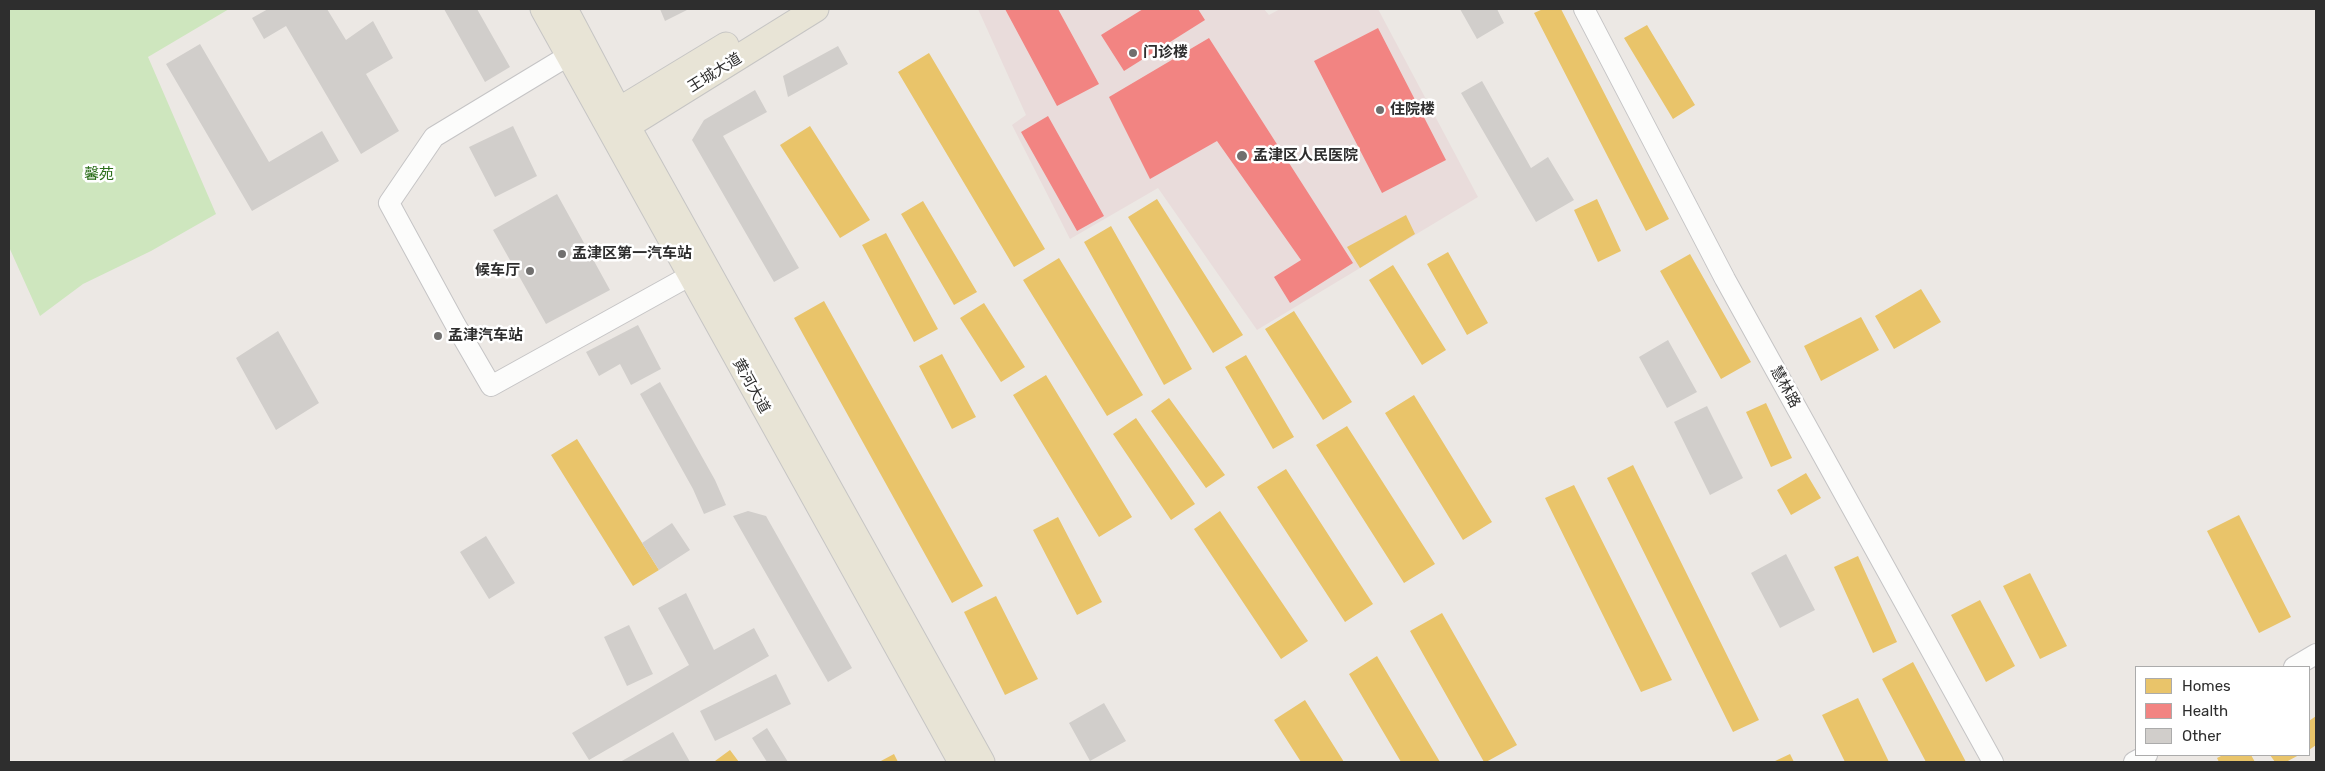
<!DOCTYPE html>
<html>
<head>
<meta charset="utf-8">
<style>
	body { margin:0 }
	#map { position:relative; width:2325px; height:771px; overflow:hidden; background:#ece8e4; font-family:Rubik,sans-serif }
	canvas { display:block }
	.frame { position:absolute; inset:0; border:10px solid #2e2e2e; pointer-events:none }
	.legend { position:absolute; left:2135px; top:666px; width:175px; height:90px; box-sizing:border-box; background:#fff; border:1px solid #ababab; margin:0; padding:6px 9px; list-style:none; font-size:15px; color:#2e2e2e }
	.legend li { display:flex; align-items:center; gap:10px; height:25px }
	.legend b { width:25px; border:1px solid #ababab }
</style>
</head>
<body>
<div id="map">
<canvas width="2325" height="771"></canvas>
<div class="frame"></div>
<ul class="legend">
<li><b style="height:14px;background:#e9c46a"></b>Homes</li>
<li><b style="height:14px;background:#f28482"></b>Health</li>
<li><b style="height:14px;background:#d1cecb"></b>Other</li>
</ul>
</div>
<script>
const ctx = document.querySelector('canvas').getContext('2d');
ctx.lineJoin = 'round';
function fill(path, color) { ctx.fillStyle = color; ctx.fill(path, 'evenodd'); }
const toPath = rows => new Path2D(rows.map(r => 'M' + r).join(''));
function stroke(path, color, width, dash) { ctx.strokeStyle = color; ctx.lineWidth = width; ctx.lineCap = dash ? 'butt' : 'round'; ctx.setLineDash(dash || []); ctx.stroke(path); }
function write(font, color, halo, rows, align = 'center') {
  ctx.font = font + ' Rubik,"Noto Sans SC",sans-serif'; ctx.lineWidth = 5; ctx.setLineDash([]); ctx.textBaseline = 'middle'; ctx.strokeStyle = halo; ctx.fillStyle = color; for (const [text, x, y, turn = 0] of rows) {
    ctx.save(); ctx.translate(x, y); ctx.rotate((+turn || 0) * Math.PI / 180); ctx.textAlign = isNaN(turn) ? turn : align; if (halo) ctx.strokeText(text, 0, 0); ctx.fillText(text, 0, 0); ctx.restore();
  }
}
fill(toPath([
	[978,9,1264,9,1269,15,1280,9,1378,9,1478,197,1257,330,1158,188,1070,239,1012,125,1026,115]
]), '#e9dcdb');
fill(toPath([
	[9,9,229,9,148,57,216,214,151,251,83,284,40,316,9,247]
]), '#cee6be');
fill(toPath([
	[1543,9,1561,9,1669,219,1646,231,1534,13],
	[1647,25,1695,105,1673,119,1624,38],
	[929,53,1045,249,1014,267,898,72],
	[810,126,870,220,840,238,780,145],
	[1157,199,1243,335,1213,353,1128,217],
	[1597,199,1621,251,1598,262,1574,210],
	[923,201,977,292,954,305,901,214],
	[1406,215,1415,234,1360,268,1347,247],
	[1111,226,1192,369,1164,385,1084,242],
	[886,233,938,329,914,342,862,245],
	[1448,252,1488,323,1467,335,1427,264],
	[1690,254,1751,362,1721,379,1660,271],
	[1059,258,1143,395,1107,416,1023,280],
	[1393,265,1446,350,1422,365,1369,280],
	[1921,289,1941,322,1894,349,1875,316],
	[824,301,983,586,952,603,794,318],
	[984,303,1025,367,1001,382,960,318],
	[1294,311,1352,402,1323,420,1265,329],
	[1861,317,1879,350,1821,381,1804,346],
	[942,354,976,417,952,429,919,366],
	[1246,355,1294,437,1273,449,1225,367],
	[1046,375,1132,517,1099,537,1013,395],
	[1414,395,1492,522,1463,540,1385,413],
	[1169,398,1225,475,1206,488,1151,411],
	[1766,403,1792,458,1771,467,1746,412],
	[1136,418,1195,504,1171,520,1113,434],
	[1347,426,1435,564,1404,583,1316,445],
	[577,439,659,570,633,586,551,455],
	[1633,465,1759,720,1733,732,1607,478],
	[1286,469,1373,604,1345,622,1257,487],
	[1806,473,1821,498,1791,515,1777,490],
	[1574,485,1672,680,1641,692,1545,498],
	[1220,511,1308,641,1281,659,1194,529],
	[2239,515,2291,617,2259,633,2207,531],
	[1058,517,1102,602,1077,615,1033,530],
	[1858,556,1897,642,1873,653,1834,567],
	[2030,573,2067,646,2040,659,2003,586],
	[996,596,1038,679,1005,695,964,612],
	[1980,600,2015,666,1986,682,1951,615],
	[1442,613,1517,745,1486,762,1484,762,1410,631],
	[1377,656,1440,762,1401,762,1349,674],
	[1913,662,1966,762,1926,762,1882,679],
	[1858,698,1889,762,1845,762,1822,715],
	[1305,700,1344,762,1301,762,1274,720],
	[2316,716,2316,745,2309,750,2309,721],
	[730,750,739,762,716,762,715,761],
	[894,754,898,762,879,762],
	[1790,754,1794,762,1773,762],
	[2223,755,2251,755,2255,762,2219,762,2217,758],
	[2270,755,2299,755,2286,762,2275,762]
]), '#e9c46a');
fill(toPath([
	[1005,9,1058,9,1099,84,1057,106],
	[1143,9,1198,9,1205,20,1124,71,1101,35],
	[1378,28,1446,160,1382,193,1314,61],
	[1209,38,1353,263,1290,303,1274,277,1301,260,1217,141,1150,179,1109,97],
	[1048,116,1104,216,1077,231,1021,132]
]), '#f28482');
fill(toPath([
	[268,9,327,9,346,40,373,21,393,58,366,74,399,131,361,154,286,26,264,39,252,18],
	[444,9,477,9,510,67,485,82],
	[660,9,689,9,665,21],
	[1460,9,1497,9,1504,23,1477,39],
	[200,44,269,162,322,131,339,161,252,211,166,64],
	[838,46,848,64,788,97,783,76],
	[1482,81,1531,168,1548,157,1574,200,1536,222,1461,93],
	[755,90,767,112,723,136,799,268,774,282,692,140,704,120],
	[513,126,537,176,495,197,469,147],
	[557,194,610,290,546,324,493,230],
	[638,325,661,369,631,385,620,364,599,376,586,352],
	[278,331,319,403,276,430,236,358],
	[1668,340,1697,392,1667,408,1639,357],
	[660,382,715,480,726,505,704,514,693,489,640,394],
	[1707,406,1743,478,1710,495,1674,422],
	[748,511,766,516,852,668,828,682,733,516],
	[672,523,690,550,659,570,642,543],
	[486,536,515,583,489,599,460,552],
	[1786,554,1815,610,1780,628,1751,573],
	[686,593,714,650,754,628,769,656,589,760,572,733,689,665,658,608],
	[629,625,653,674,627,686,604,637],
	[776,674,791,704,715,741,700,711],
	[1104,703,1126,741,1090,761,1069,723],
	[767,728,788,762,767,762,752,738],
	[673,732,690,762,620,762]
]), '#d1cecb');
const minor = toPath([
	[1584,9,1725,279,1993,762],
	[581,48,434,137,389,203,455,324,491,386,702,269],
	[2294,667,2316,654],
	[2134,762,2147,755]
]);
const major = toPath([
	[543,9,961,762],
	[565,9,619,111,982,762],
	[604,119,726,45],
	[615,134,816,9]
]);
stroke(minor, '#c5c4c5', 22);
stroke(major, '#c6c5c4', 27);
stroke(minor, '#fcfcfb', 20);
stroke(major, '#e8e4d6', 25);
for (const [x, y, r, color] of [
	[1133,53,5,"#706f6e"],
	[1380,110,5,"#706f6e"],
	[1242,156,6,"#706f6e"],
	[562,254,5,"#706f6e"],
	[530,271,5,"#706f6e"],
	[438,336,5,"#706f6e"]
]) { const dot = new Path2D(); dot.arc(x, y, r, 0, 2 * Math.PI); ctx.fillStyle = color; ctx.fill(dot); stroke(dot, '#fff', 2); }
write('bold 15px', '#2e2e2e', '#fff', [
	["门诊楼",1143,53],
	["住院楼",1390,110],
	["孟津区人民医院",1253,156],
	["孟津区第一汽车站",572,254],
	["候车厅",520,271,"right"],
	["孟津汽车站",448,336]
], 'left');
write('15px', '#2e2e2e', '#fff', [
	["王城大道",715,73,-32],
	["黄河大道",751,386,61],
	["慧林路",1785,387,61]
]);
write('15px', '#2c6e1b', '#fff', [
	["馨苑",99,175]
]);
</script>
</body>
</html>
